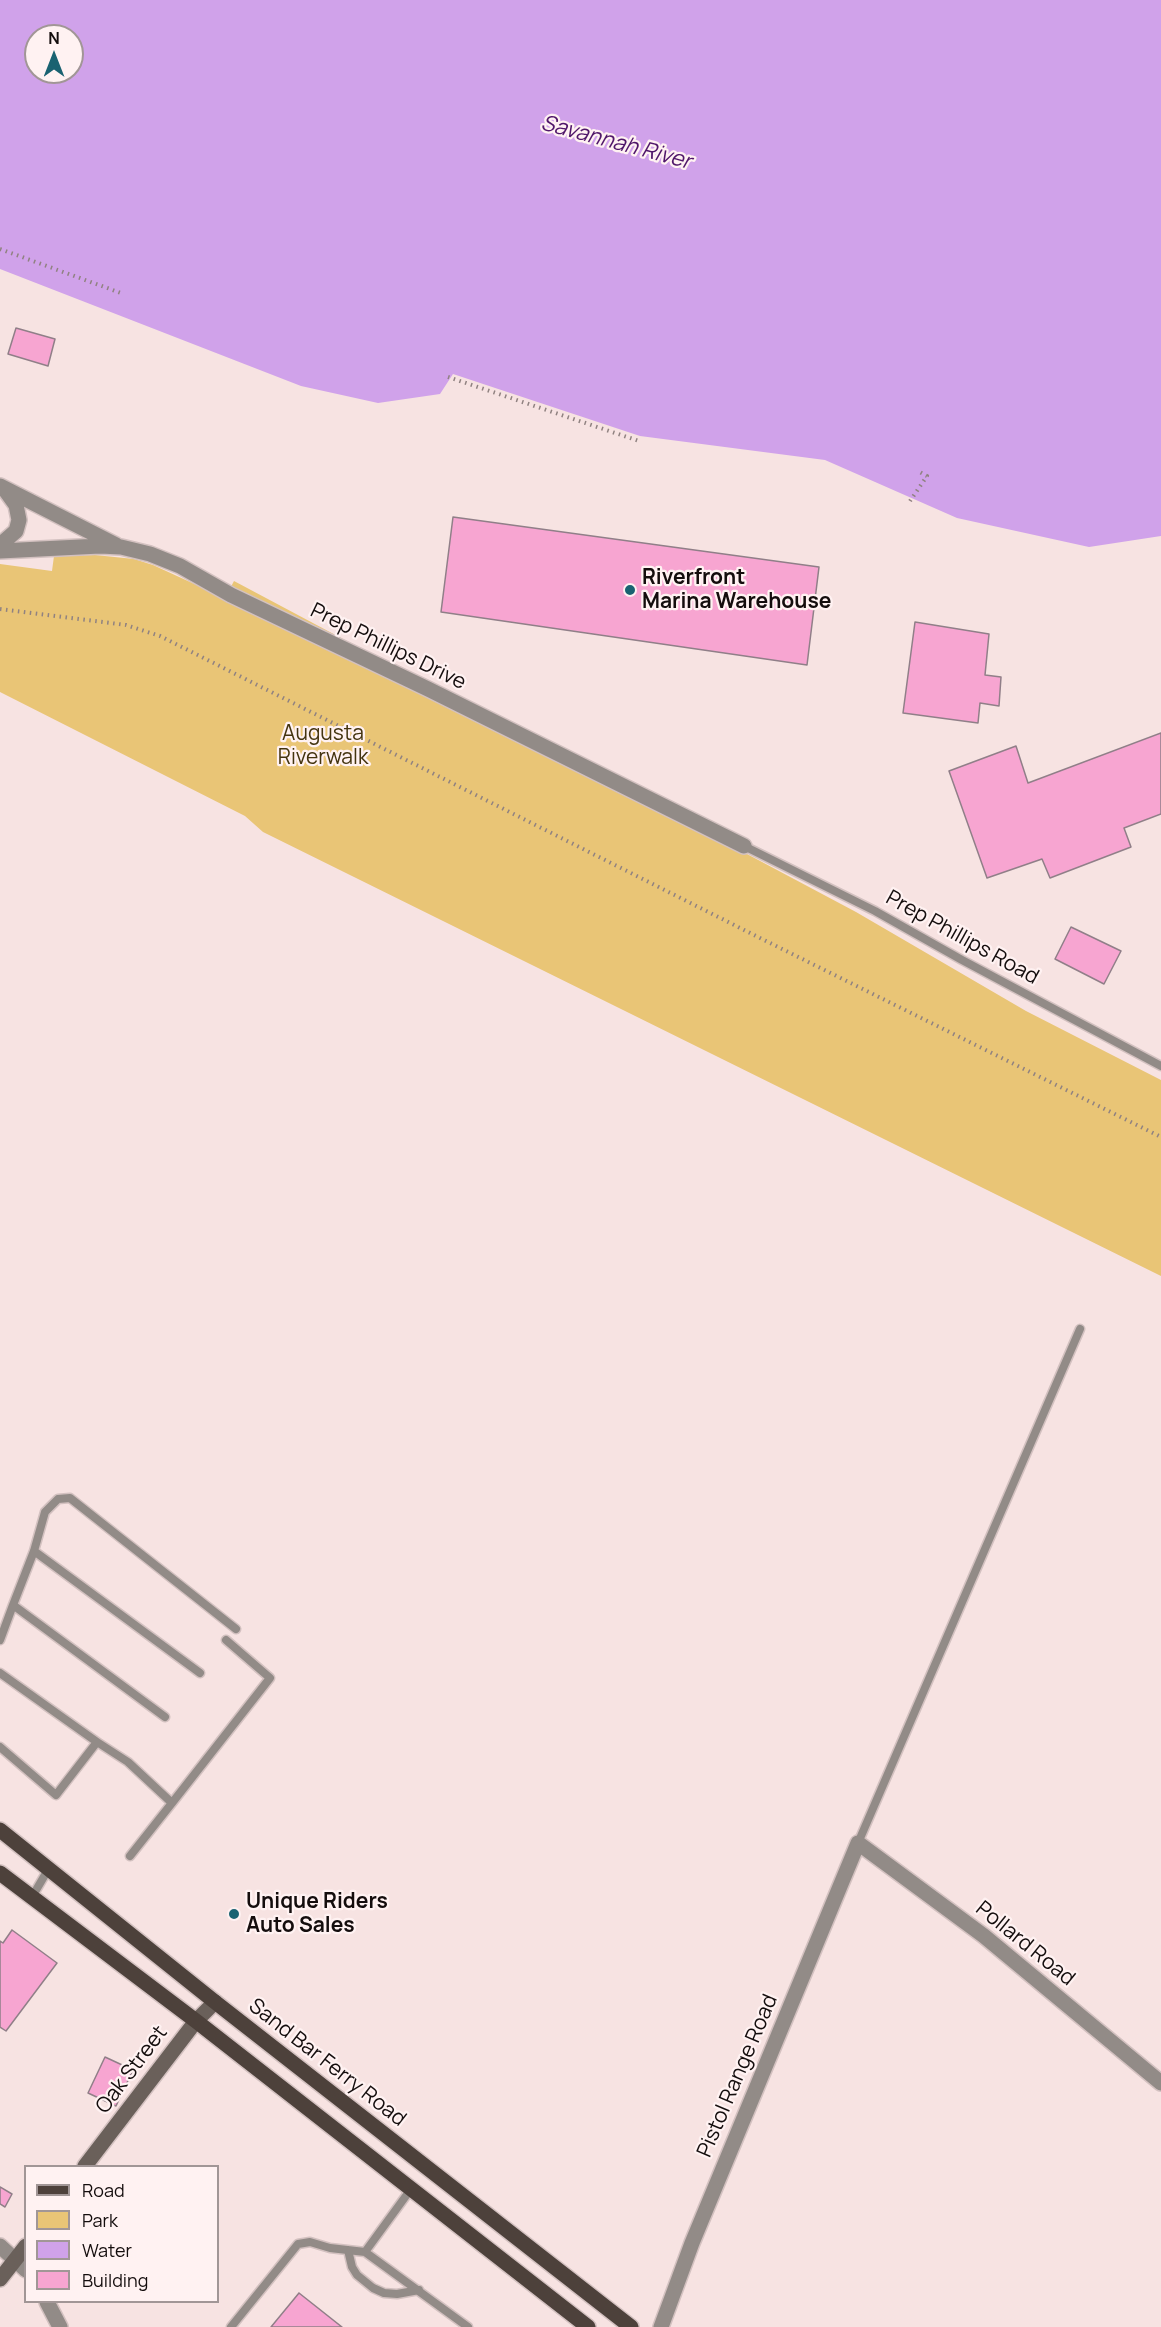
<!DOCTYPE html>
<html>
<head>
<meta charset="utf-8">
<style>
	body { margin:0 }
	#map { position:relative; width:1161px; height:2327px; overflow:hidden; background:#f7e3e2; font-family:Manrope,sans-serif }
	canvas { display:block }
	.legend { position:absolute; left:24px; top:2165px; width:195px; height:138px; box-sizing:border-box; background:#fff2f2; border:2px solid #a19696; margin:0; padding:8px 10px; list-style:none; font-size:18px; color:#140d0d }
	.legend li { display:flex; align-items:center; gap:12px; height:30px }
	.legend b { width:30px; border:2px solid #a19696 }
	.north { position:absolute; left:24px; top:24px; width:60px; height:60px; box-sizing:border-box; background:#fff2f2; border:2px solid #a19696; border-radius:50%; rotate:0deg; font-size:16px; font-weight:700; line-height:24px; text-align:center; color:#140d0d }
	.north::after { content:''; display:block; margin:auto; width:21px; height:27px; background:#1a6271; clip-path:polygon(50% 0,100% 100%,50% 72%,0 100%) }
</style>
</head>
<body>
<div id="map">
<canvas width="1161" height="2327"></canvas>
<ul class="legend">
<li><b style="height:8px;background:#4d413b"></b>Road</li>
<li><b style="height:16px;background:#e9c576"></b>Park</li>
<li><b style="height:16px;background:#d0a2ea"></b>Water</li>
<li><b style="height:16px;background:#f7a5d1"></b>Building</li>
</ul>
<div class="north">N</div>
</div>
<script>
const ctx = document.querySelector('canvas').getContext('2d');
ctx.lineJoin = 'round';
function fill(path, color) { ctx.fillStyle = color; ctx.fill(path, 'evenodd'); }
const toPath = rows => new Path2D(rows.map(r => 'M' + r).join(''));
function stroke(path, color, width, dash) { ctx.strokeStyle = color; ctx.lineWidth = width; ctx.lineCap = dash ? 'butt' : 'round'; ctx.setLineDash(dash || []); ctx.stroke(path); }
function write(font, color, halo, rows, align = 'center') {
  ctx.font = font + ' Manrope,sans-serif'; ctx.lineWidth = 4.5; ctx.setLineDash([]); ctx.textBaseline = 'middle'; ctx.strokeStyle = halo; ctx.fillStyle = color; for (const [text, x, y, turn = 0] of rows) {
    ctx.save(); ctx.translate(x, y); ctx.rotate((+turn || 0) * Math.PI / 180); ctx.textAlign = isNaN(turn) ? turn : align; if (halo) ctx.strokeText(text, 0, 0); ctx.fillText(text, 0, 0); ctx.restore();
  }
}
fill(toPath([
	[95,555,134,559,153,565,225,598,234,581,856,912,1026,1011,1161,1080,1161,1276,263,832,245,816,0,692,0,564,52,571,54,556]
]), '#e9c576');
fill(toPath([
	[0,0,1161,0,1161,536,1089,547,957,518,825,460,640,436,453,374,440,394,378,403,301,386,0,269],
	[36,36,72,36,72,72,36,72]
]), '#d0a2ea');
const building = toPath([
	[16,328,55,339,48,366,8,354,16,328],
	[453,517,819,567,807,665,441,612,453,517],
	[915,622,989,634,985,675,1001,677,999,706,980,703,978,723,903,713,915,622],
	[1161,733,1161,814,1124,828,1131,847,1050,878,1042,859,987,878,949,771,1016,746,1028,783,1161,733],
	[1071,927,1121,951,1104,984,1055,959,1071,927],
	[12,1930,57,1963,6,2031,0,2027,0,1941,3,1943,12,1930],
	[105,2057,133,2070,116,2106,88,2093,105,2057],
	[0,2187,12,2194,5,2207,0,2204,0,2187],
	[299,2293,342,2327,271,2327,299,2293]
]);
fill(building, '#f7a5d1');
stroke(building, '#907f88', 1.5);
const lane = toPath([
	[744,846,875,911,962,960,1161,1066],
	[34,1551,200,1673],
	[0,1640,13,1605],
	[0,1673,97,1742,56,1795,0,1747],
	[165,1717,13,1605,34,1551,45,1512,58,1499,70,1498,236,1629],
	[97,1742,128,1762,172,1803,270,1678,226,1640],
	[858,1843,1080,1329],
	[130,1856,172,1803],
	[32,1897,49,1868],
	[348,2250,352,2267,357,2275,373,2288,384,2293,397,2294,419,2290],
	[365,2252,411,2189],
	[231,2327,298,2244,310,2242,330,2248,365,2252,468,2327]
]);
const street = toPath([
	[0,486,116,545],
	[0,545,16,531,19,520,16,505,5,490],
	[0,551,100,546,121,547,150,554,180,566,231,595,428,689,744,846],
	[0,2246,26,2270],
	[47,2302,60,2327],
	[661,2327,692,2243,858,1843,984,1936,1161,2083]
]);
const secondary = toPath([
	[85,2166,196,2021,215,2002],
	[0,2279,26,2246]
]);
const primary = toPath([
	[0,1830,215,2002,631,2327],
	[0,1873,196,2021,588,2327]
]);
stroke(lane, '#d3c1c0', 11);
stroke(street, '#d3c1c0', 18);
stroke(secondary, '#d3c1c0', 18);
stroke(primary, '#d3c1c0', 18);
stroke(toPath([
	[0,249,121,293],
	[448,377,639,441],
	[910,501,927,476,918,471],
	[0,609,126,625,160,636,760,938,1161,1137]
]), '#908281', 4, [1.5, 4.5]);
stroke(lane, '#928b87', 8);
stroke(street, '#928b87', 15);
stroke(secondary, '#6a605a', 15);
stroke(primary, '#4d413b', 15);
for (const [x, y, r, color] of [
	[630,590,6,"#1a6271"],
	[234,1914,6,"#1a6271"]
]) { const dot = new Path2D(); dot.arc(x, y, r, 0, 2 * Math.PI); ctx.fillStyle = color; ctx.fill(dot); stroke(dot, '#fff2f2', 2); }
write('bold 21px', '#140d0d', '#fff2f2', [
	["Riverfront",642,578],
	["Marina Warehouse",642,602],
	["Unique Riders",246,1902],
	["Auto Sales",246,1926]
], 'left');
write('21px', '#140d0d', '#fff2f2', [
	["Prep Phillips Drive",388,647,26],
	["Prep Phillips Road",962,938,29],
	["Pollard Road",1025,1944,39],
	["Sand Bar Ferry Road",327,2063,38],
	["Oak Street",132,2070,-53],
	["Pistol Range Road",738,2076,-67]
]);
write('21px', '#44340f', '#fff2f2', [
	["Augusta",323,734],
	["Riverwalk",323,758]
]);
write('italic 22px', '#50166a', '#fff2f2', [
	["Savannah River",616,143,15]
]);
</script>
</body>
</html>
